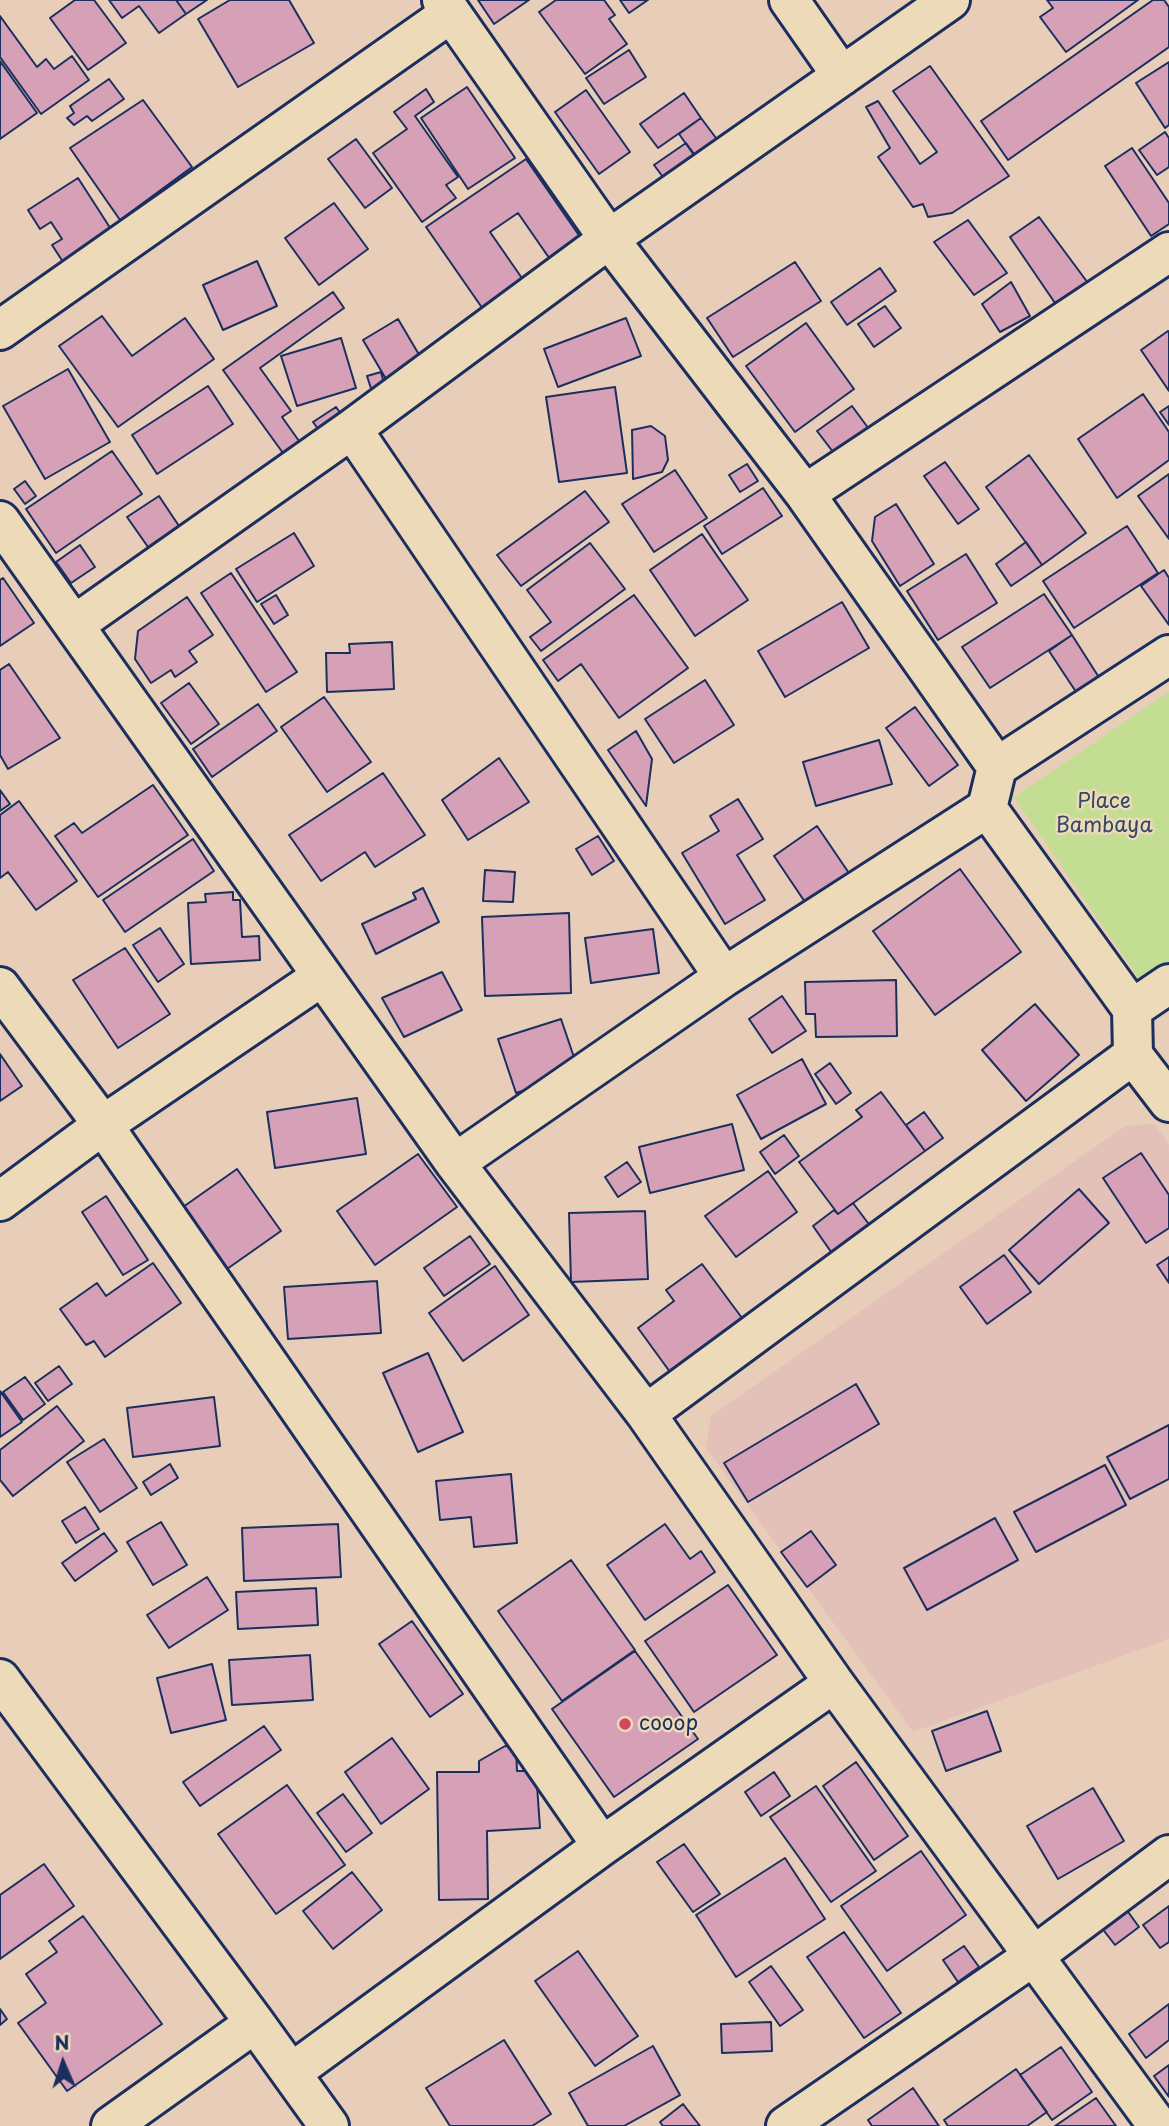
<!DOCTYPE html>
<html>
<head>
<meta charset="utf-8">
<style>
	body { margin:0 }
	#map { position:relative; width:1169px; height:2126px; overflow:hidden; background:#e8ceb8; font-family:"Playpen Sans",sans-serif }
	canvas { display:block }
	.north { position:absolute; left:28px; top:2028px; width:70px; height:70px; -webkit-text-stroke:5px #eddab8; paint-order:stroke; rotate:357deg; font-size:19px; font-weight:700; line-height:28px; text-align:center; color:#1b2f5e }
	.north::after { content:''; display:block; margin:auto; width:24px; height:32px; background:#1b2f5e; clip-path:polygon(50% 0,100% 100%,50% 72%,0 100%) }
</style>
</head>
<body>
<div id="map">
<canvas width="1169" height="2126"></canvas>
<div class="north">N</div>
</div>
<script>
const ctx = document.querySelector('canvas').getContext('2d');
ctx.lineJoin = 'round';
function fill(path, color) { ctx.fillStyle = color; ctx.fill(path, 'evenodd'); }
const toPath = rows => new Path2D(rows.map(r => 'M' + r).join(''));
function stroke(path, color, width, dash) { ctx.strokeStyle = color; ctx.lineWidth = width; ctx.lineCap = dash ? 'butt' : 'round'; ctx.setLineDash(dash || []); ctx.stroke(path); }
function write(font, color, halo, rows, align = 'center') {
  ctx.font = font + ' "Playpen Sans",sans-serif'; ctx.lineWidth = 5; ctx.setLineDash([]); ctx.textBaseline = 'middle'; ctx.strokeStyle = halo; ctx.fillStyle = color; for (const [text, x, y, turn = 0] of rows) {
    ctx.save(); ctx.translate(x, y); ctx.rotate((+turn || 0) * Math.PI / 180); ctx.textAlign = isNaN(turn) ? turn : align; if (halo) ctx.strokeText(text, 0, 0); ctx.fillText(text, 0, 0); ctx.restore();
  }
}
fill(toPath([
	[1154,1124,1169,1145,1169,1639,913,1732,706,1448,711,1416,1125,1126]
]), '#e3c0b8');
fill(toPath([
	[1169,692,1169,961,1140,980,1014,797]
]), '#c3dd93');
const building = toPath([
	[75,0,94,0,126,43,88,70,50,18,75,0],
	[109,0,176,0,186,14,159,33,139,6,122,18,109,0],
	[176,0,207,0,186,14,176,0],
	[230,0,289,0,314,43,238,87,198,19,230,0],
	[478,0,529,0,494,24,478,0],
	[556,0,604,0,615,15,609,19,627,44,585,74,539,12,556,0],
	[620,0,648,0,629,13,620,0],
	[1047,0,1138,0,1066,52,1040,17,1053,8,1047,0],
	[1153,0,1164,0,1169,7,1169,47,1008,160,981,121,1153,0],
	[0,16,37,67,46,59,54,69,72,56,89,80,41,114,0,57,0,16],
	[629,50,646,77,604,104,586,78,629,50],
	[0,61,37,113,0,139,0,61],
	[1169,62,1169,125,1165,128,1136,83,1169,62],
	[930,66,1009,176,952,213,928,217,923,204,913,207,878,157,890,148,866,107,878,101,920,164,937,152,893,91,930,66],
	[109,79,124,99,92,121,87,116,74,125,67,118,74,113,70,106,109,79],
	[467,87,515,158,468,189,421,118,467,87],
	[426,89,434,102,415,116,458,177,446,185,456,198,422,222,373,153,407,129,394,112,426,89],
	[586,90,630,152,599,174,555,112,586,90],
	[684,93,701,118,658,148,640,124,684,93],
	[143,100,192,167,120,220,70,148,143,100],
	[701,118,722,146,699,162,679,134,701,118],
	[1165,132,1169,138,1169,167,1157,175,1139,150,1165,132],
	[356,139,392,188,365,208,328,159,356,139],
	[686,143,705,169,674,192,654,165,686,143],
	[1132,148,1169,203,1169,224,1151,236,1105,166,1132,148],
	[526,159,585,244,554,265,518,213,490,232,526,284,485,312,426,227,526,159],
	[78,178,116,237,67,268,52,245,62,239,51,222,40,229,28,210,78,178],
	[334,203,368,249,319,285,285,238,334,203],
	[1039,217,1088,283,1055,303,1010,237,1039,217],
	[968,220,1007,273,974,295,934,242,968,220],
	[257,261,277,306,223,330,203,285,257,261],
	[795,262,821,301,733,357,707,318,795,262],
	[880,268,896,291,847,325,831,302,880,268],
	[1011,282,1030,316,1000,332,982,304,1011,282],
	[333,292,344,308,260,368,291,411,282,417,304,448,288,460,223,370,333,292],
	[885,306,901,328,874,347,858,324,885,306],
	[102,316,132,356,185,318,214,359,118,427,59,346,102,316],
	[626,318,641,356,558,387,544,349,626,318],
	[398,319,421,358,386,379,363,340,398,319],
	[806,323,854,389,795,432,746,366,806,323],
	[1168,331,1169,332,1169,391,1141,350,1168,331],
	[341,338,356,388,297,406,281,356,341,338],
	[68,369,110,442,45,479,3,406,68,369],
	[381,372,388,398,375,401,367,376,381,372],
	[208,386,233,424,157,474,132,435,208,386],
	[615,387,627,473,559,482,546,397,615,387],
	[1143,394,1169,432,1169,460,1117,498,1078,439,1143,394],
	[852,406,877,440,843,465,817,431,852,406],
	[1169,406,1169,425,1160,412,1169,406],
	[336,407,346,421,324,437,313,422,336,407],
	[651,426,665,436,668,460,662,472,633,479,632,430,651,426],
	[112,451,142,494,56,553,26,509,112,451],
	[1029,455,1086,533,1042,565,986,487,1029,455],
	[945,462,979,509,958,524,924,476,945,462],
	[747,464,758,481,740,492,729,475,747,464],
	[675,470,707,518,654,552,622,504,675,470],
	[1169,474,1169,539,1138,496,1169,474],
	[25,481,36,496,25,504,14,489,25,481],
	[763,488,782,516,722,554,704,526,763,488],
	[585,491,609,522,521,586,497,555,585,491],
	[159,496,179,526,148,547,127,517,159,496],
	[896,504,934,564,900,586,872,541,875,517,896,504],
	[1127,526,1158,573,1074,628,1043,581,1127,526],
	[294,533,314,566,257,602,236,569,294,533],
	[702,534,748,600,695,636,650,570,702,534],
	[1026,542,1042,565,1011,586,996,564,1026,542],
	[590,543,625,589,541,651,530,637,551,622,527,590,590,543],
	[80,545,95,567,71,583,56,562,80,545],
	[966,554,997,603,938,640,907,591,966,554],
	[1164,570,1169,578,1169,625,1141,586,1164,570],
	[231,573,297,672,266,692,201,593,231,573],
	[3,578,34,623,0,646,0,580,3,578],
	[1044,594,1072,635,990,688,962,647,1044,594],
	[276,595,288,615,274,624,261,604,276,595],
	[634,595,688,668,619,718,581,664,558,681,543,660,634,595],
	[187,597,213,635,189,651,197,662,175,677,171,670,151,683,135,659,138,631,187,597],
	[842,602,869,648,785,697,758,651,842,602],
	[1072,635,1107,690,1084,704,1049,651,1072,635],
	[392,642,394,689,327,692,326,653,350,653,349,644,392,642],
	[9,664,60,738,8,769,0,755,0,670,9,664],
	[705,680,734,725,674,763,645,719,705,680],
	[189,683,219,724,191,744,161,703,189,683],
	[324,697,371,762,327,792,281,727,324,697],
	[258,704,277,731,212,777,193,749,258,704],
	[915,707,958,765,929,786,886,728,915,707],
	[636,731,652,759,646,806,608,750,636,731],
	[879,740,892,784,816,806,803,762,879,740],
	[499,758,529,802,468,840,442,800,499,758],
	[383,773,425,835,375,867,365,852,321,881,289,835,383,773],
	[153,785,188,835,98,897,55,836,74,823,82,833,153,785],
	[0,790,10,804,0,811,0,790],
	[738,799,763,839,737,855,765,900,725,924,682,853,719,831,710,816,738,799],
	[19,801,77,881,36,910,8,872,0,878,0,815,19,801],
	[817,826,853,879,809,908,774,856,817,826],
	[598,836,614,861,592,875,576,849,598,836],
	[193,839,214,871,125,932,103,900,193,839],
	[960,869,1021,952,935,1015,873,931,960,869],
	[485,870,515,872,513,902,483,901,485,870],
	[423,888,439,922,376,954,362,924,416,899,413,893,423,888],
	[233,892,233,900,240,900,242,937,259,936,260,960,191,964,188,903,206,902,205,894,233,892],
	[569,913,571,993,485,996,482,917,569,913],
	[160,928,184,964,158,982,133,945,160,928],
	[653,929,659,973,591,983,585,938,653,929],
	[125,948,170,1014,118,1048,73,980,125,948],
	[442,972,462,1010,404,1037,382,998,442,972],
	[896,980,897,1036,816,1037,815,1014,806,1014,805,982,896,980],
	[782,996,806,1031,772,1053,749,1019,782,996],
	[1035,1004,1079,1055,1026,1101,982,1050,1035,1004],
	[561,1019,579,1072,516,1093,498,1039,561,1019],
	[0,1054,22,1086,0,1101,0,1054],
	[802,1059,826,1104,761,1139,737,1095,802,1059],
	[830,1063,851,1093,836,1104,815,1074,830,1063],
	[881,1092,925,1151,838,1214,799,1162,862,1117,856,1110,881,1092],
	[357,1098,366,1154,275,1168,267,1112,357,1098],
	[924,1112,943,1138,925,1151,906,1125,924,1112],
	[732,1124,744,1170,650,1193,639,1147,732,1124],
	[784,1135,799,1156,775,1174,760,1152,784,1135],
	[1141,1153,1169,1195,1169,1228,1146,1243,1103,1178,1141,1153],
	[418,1154,457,1207,375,1265,337,1211,418,1154],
	[627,1162,641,1182,618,1197,605,1177,627,1162],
	[237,1169,281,1231,227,1269,183,1207,237,1169],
	[768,1171,797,1212,736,1257,705,1216,768,1171],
	[1079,1189,1109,1223,1039,1284,1009,1250,1079,1189],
	[106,1196,148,1260,123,1275,82,1212,106,1196],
	[853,1203,874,1231,836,1259,813,1226,834,1210,838,1214,853,1203],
	[645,1211,648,1279,571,1282,569,1213,645,1211],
	[470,1236,490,1264,444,1296,424,1268,470,1236],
	[1004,1255,1031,1292,987,1324,960,1287,1004,1255],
	[1169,1257,1169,1283,1157,1265,1169,1257],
	[153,1263,181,1303,105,1357,94,1341,86,1345,60,1309,97,1283,106,1296,153,1263],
	[702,1264,742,1318,670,1372,638,1328,674,1301,666,1290,702,1264],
	[495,1266,529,1315,463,1361,429,1313,495,1266],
	[377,1281,381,1333,288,1339,284,1287,377,1281],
	[428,1353,463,1432,418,1452,383,1373,428,1353],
	[59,1366,72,1384,48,1401,35,1383,59,1366],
	[25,1377,45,1404,23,1420,3,1392,25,1377],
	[856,1384,879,1424,748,1502,724,1463,856,1384],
	[0,1391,22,1422,0,1437,0,1391],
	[214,1397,220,1446,133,1457,127,1408,214,1397],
	[57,1406,84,1441,13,1496,0,1480,0,1450,57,1406],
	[1169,1425,1169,1479,1130,1499,1107,1457,1169,1425],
	[104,1439,137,1488,100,1512,67,1462,104,1439],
	[170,1464,178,1478,151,1495,143,1482,170,1464],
	[1105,1465,1126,1505,1036,1552,1014,1512,1105,1465],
	[511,1474,517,1543,474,1547,471,1517,440,1520,436,1481,511,1474],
	[85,1507,99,1529,76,1543,62,1521,85,1507],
	[995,1518,1018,1560,927,1610,904,1568,995,1518],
	[161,1522,187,1565,153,1585,127,1542,161,1522],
	[338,1524,341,1577,244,1581,242,1528,338,1524],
	[665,1524,690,1559,701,1551,715,1572,645,1620,607,1565,665,1524],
	[811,1531,836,1565,807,1587,781,1552,811,1531],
	[104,1533,117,1551,75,1581,62,1563,104,1533],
	[571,1560,635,1650,562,1701,498,1611,571,1560],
	[207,1577,228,1610,169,1648,147,1615,207,1577],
	[728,1585,777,1655,694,1712,645,1641,728,1585],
	[316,1588,318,1625,238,1629,236,1592,316,1588],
	[412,1621,463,1694,430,1717,379,1644,412,1621],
	[635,1651,698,1739,614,1797,552,1709,635,1651],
	[310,1655,313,1700,232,1705,229,1660,310,1655],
	[212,1664,226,1720,171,1733,157,1678,212,1664],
	[987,1711,1001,1751,946,1771,932,1731,987,1711],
	[264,1726,281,1750,200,1806,183,1782,264,1726],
	[392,1738,429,1789,381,1824,345,1772,392,1738],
	[505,1746,516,1747,517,1771,536,1771,540,1828,487,1831,488,1899,439,1900,437,1772,479,1772,479,1761,505,1746],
	[856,1762,908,1836,874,1860,823,1786,856,1762],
	[774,1772,790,1796,761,1816,745,1792,774,1772],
	[287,1785,345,1865,276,1914,218,1834,287,1785],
	[816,1786,876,1871,831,1902,770,1817,816,1786],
	[1093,1788,1124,1841,1058,1879,1027,1826,1093,1788],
	[343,1794,372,1833,346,1852,317,1813,343,1794],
	[684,1844,720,1894,693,1912,657,1862,684,1844],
	[921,1851,966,1915,887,1971,841,1906,921,1851],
	[785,1858,825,1919,736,1977,696,1915,785,1858],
	[44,1864,74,1906,0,1959,0,1895,44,1864],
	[352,1872,382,1910,333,1949,303,1911,352,1872],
	[1169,1906,1169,1942,1160,1948,1143,1925,1169,1906],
	[1126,1909,1139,1927,1115,1945,1101,1927,1126,1909],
	[83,1916,162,2024,67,2091,18,2023,46,2003,26,1974,57,1952,49,1941,83,1916],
	[844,1932,901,2013,864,2038,807,1957,844,1932],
	[964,1946,979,1967,958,1982,943,1960,964,1946],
	[578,1951,638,2036,595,2066,535,1981,578,1951],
	[771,1966,803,2010,780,2026,749,1982,771,1966],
	[1169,2004,1169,2040,1146,2058,1129,2034,1169,2004],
	[0,2009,7,2019,0,2025,0,2009],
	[771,2022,772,2051,722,2053,721,2024,771,2022],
	[504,2040,551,2114,532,2126,450,2126,426,2088,504,2040],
	[653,2046,680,2095,624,2126,588,2126,569,2093,653,2046],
	[1061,2047,1092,2092,1052,2120,1020,2075,1061,2047],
	[1169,2065,1169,2097,1154,2076,1169,2065],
	[1016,2069,1047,2112,1027,2126,948,2126,944,2120,1016,2069],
	[913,2088,939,2126,872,2126,868,2120,913,2088],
	[1096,2098,1116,2126,1055,2126,1096,2098],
	[683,2104,700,2126,663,2126,660,2122,683,2104]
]);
fill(building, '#d6a0b7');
stroke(building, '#1b2f5e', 2);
const minor = toPath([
	[442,0,609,239,805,494,997,767,987,808,1132,1009,1133,1055,1169,1102],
	[789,0,842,76],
	[0,330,451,13],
	[352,429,724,977],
	[805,494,1169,252],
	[0,521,455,1163,646,1414,834,1683,1158,2126],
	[74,625,352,429,609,239,950,0],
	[997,767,1169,655],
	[0,987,103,1125,602,1846],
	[1132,1009,1169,984],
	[455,1163,724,977,987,808],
	[0,1201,103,1125,321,977],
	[646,1414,1133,1055],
	[0,1679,255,2023,329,2126],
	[291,2073,602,1846,834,1683],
	[111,2126,255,2023],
	[786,2126,1035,1955,1169,1855]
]);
stroke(minor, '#1b2f5e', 44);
stroke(minor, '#eddab8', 38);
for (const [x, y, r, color] of [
	[625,1724,7,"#d1495b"]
]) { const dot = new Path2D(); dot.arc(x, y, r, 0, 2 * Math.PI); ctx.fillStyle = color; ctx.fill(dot); stroke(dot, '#eddab8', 2.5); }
write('21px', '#344966', '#eddab8', [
	["Place",1104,802],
	["Bambaya",1104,826]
]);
write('21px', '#1b2f5e', '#eddab8', [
	["cooop",639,1724]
], 'left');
</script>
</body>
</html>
